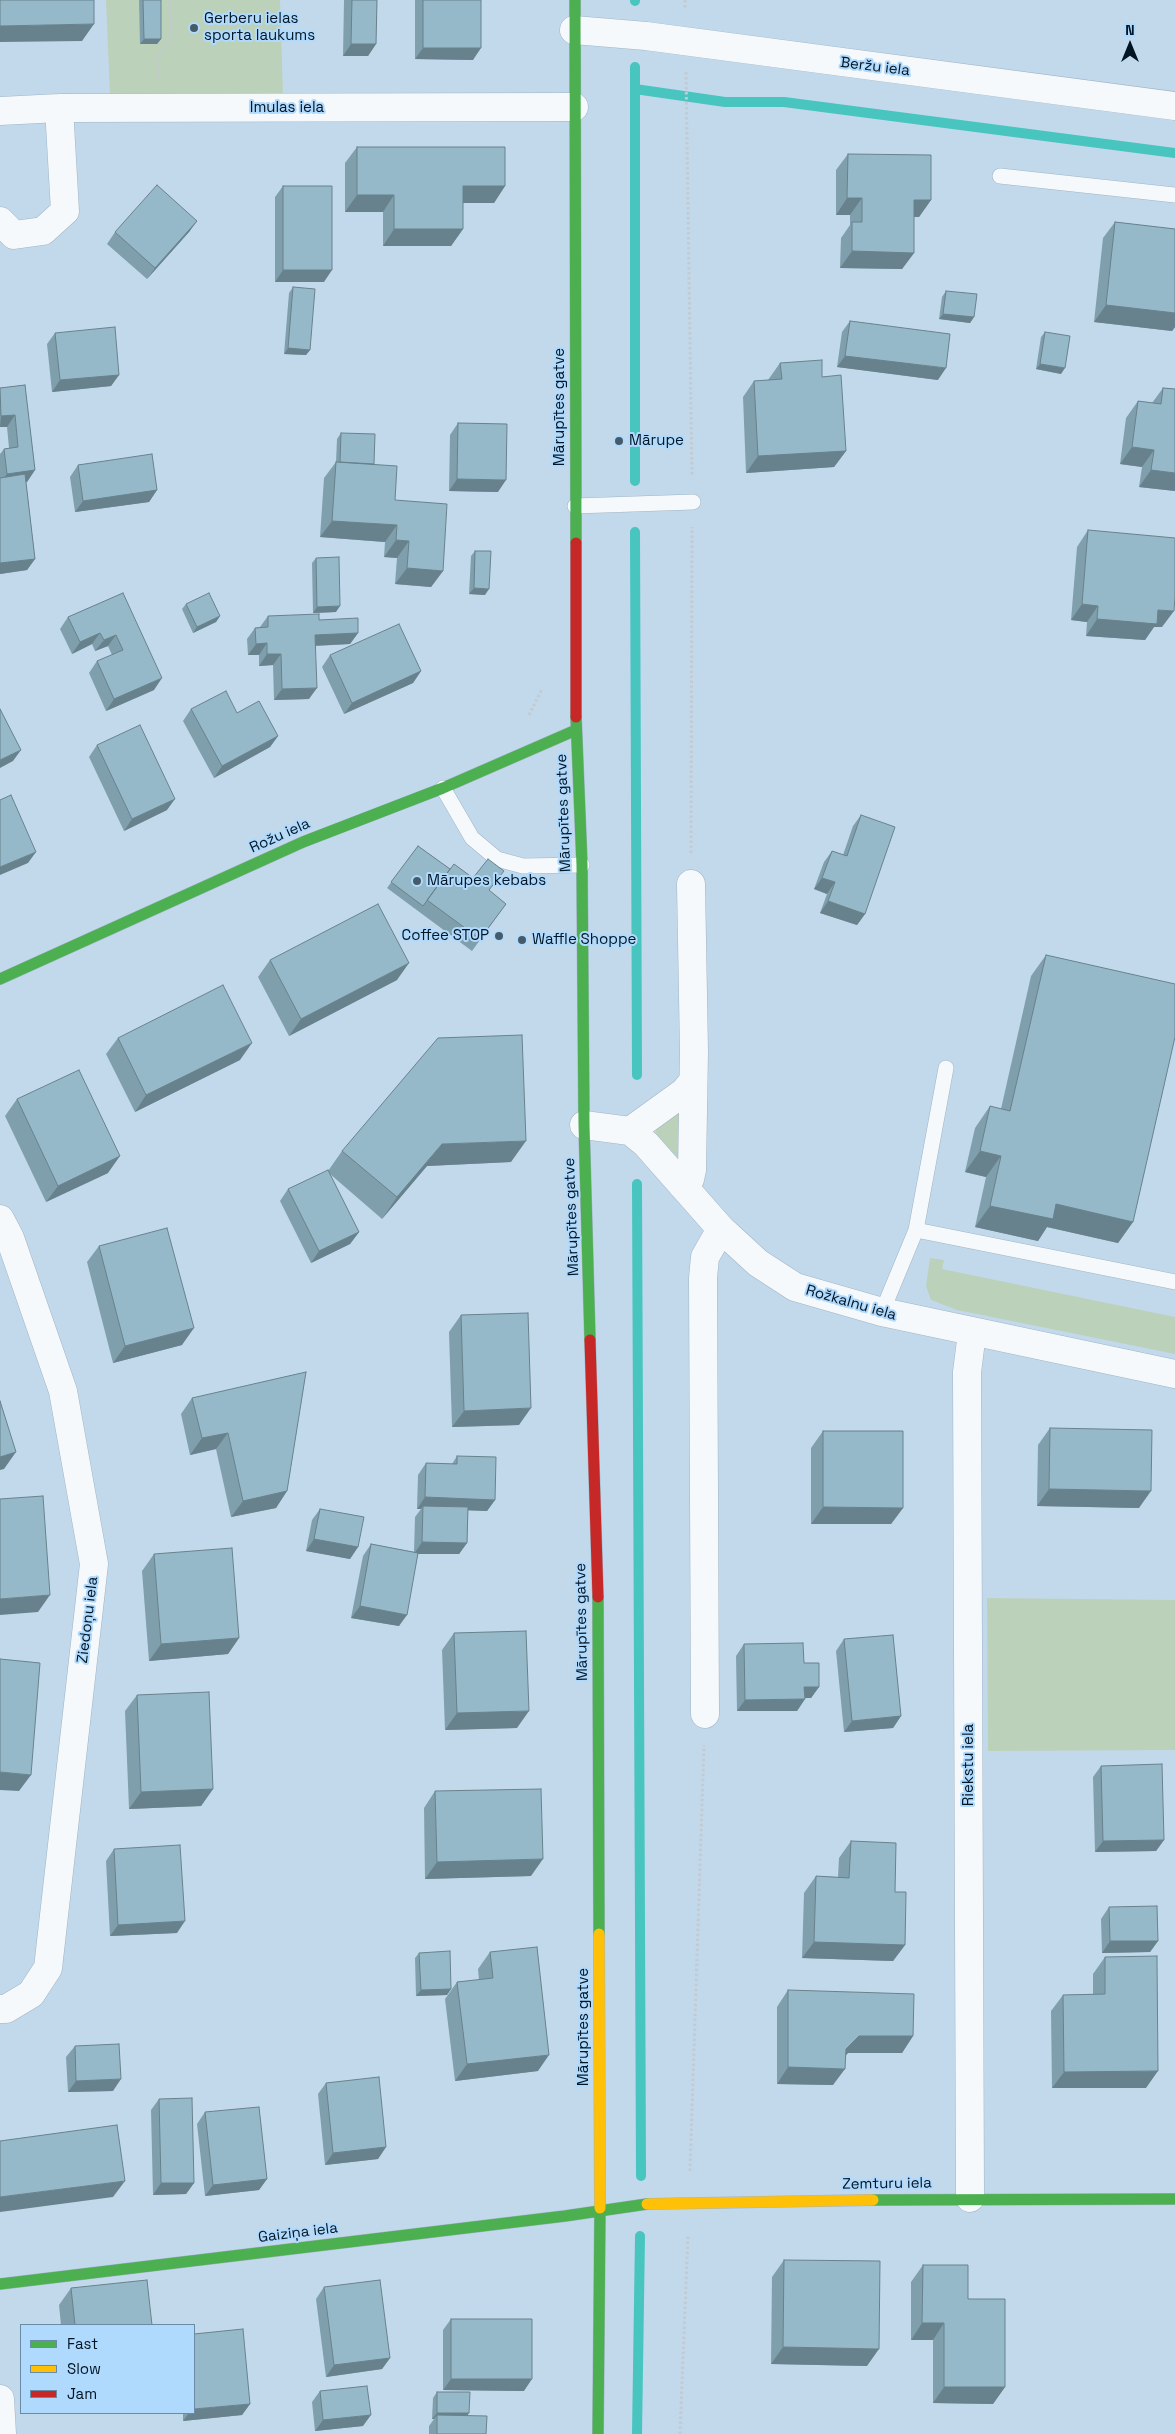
<!DOCTYPE html>
<html>
<head>
<meta charset="utf-8">
<style>
	body { margin:0 }
	#map { position:relative; width:1175px; height:2434px; overflow:hidden; background:#c2d9ec; font-family:"Space Grotesk",sans-serif }
	canvas { display:block }
	.legend { position:absolute; left:20px; top:2324px; width:175px; height:90px; box-sizing:border-box; background:#b0dafd; border:1px solid #6a8ba6; margin:0; padding:6px 9px; list-style:none; font-size:15px; color:#021524 }
	.legend li { display:flex; align-items:center; gap:10px; height:25px }
	.legend b { width:25px; border:1px solid #6a8ba6 }
	.north { position:absolute; left:1105px; top:20px; width:50px; height:50px; -webkit-text-stroke:4px #b0dafd; paint-order:stroke; rotate:0deg; font-size:14px; font-weight:700; line-height:20px; text-align:center; color:#021524 }
	.north::after { content:''; display:block; margin:auto; width:18px; height:22px; background:#021524; clip-path:polygon(50% 0,100% 100%,50% 72%,0 100%) }
</style>
</head>
<body>
<div id="map">
<canvas width="1175" height="2434"></canvas>
<ul class="legend">
<li><b style="height:6px;background:#4caf50"></b>Fast</li>
<li><b style="height:6px;background:#ffc107"></b>Slow</li>
<li><b style="height:6px;background:#c62828"></b>Jam</li>
</ul>
<div class="north">N</div>
</div>
<script>
const ctx = document.querySelector('canvas').getContext('2d');
ctx.lineJoin = 'round';
function fill(path, color) { ctx.fillStyle = color; ctx.fill(path, 'evenodd'); }
const toPath = rows => new Path2D(rows.map(r => 'M' + r).join(''));
function stroke(path, color, width, dash) { ctx.strokeStyle = color; ctx.lineWidth = width; ctx.lineCap = dash ? 'butt' : 'round'; ctx.setLineDash(dash || []); ctx.stroke(path); }
function write(font, color, halo, rows, align = 'center') {
  ctx.font = font + ' "Space Grotesk",sans-serif'; ctx.lineWidth = 4; ctx.setLineDash([]); ctx.textBaseline = 'middle'; ctx.strokeStyle = halo; ctx.fillStyle = color; for (const [text, x, y, turn = 0] of rows) {
    ctx.save(); ctx.translate(x, y); ctx.rotate((+turn || 0) * Math.PI / 180); ctx.textAlign = isNaN(turn) ? turn : align; if (halo) ctx.strokeText(text, 0, 0); ctx.fillText(text, 0, 0); ctx.restore();
  }
}
fill(toPath([
	[106,0,280,0,283,96,110,95],
	[682,1105,687,1168,657,1135,654,1125],
	[930,1258,944,1260,942,1269,1175,1317,1175,1354,957,1310,931,1300,926,1286],
	[987,1598,1175,1600,1175,1750,988,1751]
]), '#bcd1ba');
stroke(toPath([
	[635,0,635,1],
	[635,67,635,481],
	[635,89,725,102,784,102,1175,153],
	[635,532,637,1075],
	[637,1184,641,2176],
	[637,2434,640,2236]
]), '#48c5bf', 10);
const lane = toPath([
	[1000,176,1175,195],
	[575,506,693,502],
	[443,788,472,838,497,859,523,866,582,865],
	[916,1230,946,1068],
	[882,1312,916,1230,1175,1282]
]);
const street = toPath([
	[574,30,646,36,1175,106],
	[0,111,59,108,574,107],
	[0,221,14,235,43,231,65,211,59,108],
	[584,1125,630,1131,646,1144,721,1229,758,1263,795,1287,882,1312,1175,1374],
	[630,1131,684,1092,693,1081],
	[682,1185,690,1179,692,1170,694,1052,691,884],
	[0,1219,10,1238,63,1391,94,1564,48,1968,31,1994,6,2009,0,2009],
	[705,1714,703,1278,705,1257,721,1229],
	[970,2198,967,1372,972,1333],
	[0,2399,2,2434]
]);
const fast = toPath([
	[575,0,576,543],
	[576,717,582,865,584,1125,590,1340],
	[0,979,303,842,443,788,576,730],
	[598,1597,599,1934],
	[873,2200,1175,2199],
	[0,2284,565,2216,647,2204],
	[598,2434,600,2208]
]);
const slow = toPath([
	[599,1934,600,2208],
	[647,2204,873,2200]
]);
const jam = toPath([
	[576,543,576,717],
	[590,1340,598,1597]
]);
stroke(lane, '#a0b4c5', 16);
stroke(street, '#a0b4c5', 29);
stroke(fast, '#a0b4c5', 12);
stroke(slow, '#a0b4c5', 12);
stroke(jam, '#a0b4c5', 12);
stroke(toPath([
	[685,0,685,8],
	[686,72,692,476],
	[158,77,158,56,171,37,170,0],
	[529,715,542,689],
	[691,853,692,527],
	[690,2171,704,1745],
	[680,2434,688,2235]
]), '#c3cad0', 3, [2.5, 2.5]);
stroke(lane, '#f6f9fc', 15);
stroke(street, '#f6f9fc', 28);
stroke(fast, '#4caf50', 11);
stroke(slow, '#ffc107', 11);
stroke(jam, '#c62828', 11);
fill(toPath([
	[139,0,161,0,161,39,157,44,140,44],
	[344,0,377,0,376,44,368,56,343,56],
	[415,0,481,0,473,60,415,59],
	[357,147,505,186,494,203,463,203,463,229,451,246,383,246,383,212,345,212,345,163],
	[848,154,931,200,919,217,914,217,914,253,902,269,840,268,841,238,850,225,850,215,836,215,836,170],
	[283,186,324,282,275,282,275,197],
	[197,221,189,232,147,279,107,244,115,232],
	[1115,222,1175,229,1175,327,1172,331,1094,322,1103,238],
	[293,287,310,350,306,355,284,354,289,293],
	[946,291,974,317,970,323,939,319,942,297],
	[850,321,938,380,837,367,842,332],
	[1045,332,1061,374,1036,369,1041,337],
	[55,333,119,375,111,386,52,392,47,344],
	[780,363,822,377,846,451,834,467,746,473,743,397,754,381,768,380],
	[25,385,35,470,27,482,26,482,35,559,27,570,0,574,0,454,4,449,9,448,7,427,0,427,0,388],
	[1163,388,1175,389,1175,491,1139,487,1142,467,1120,464,1126,418,1138,401,1152,403],
	[458,423,498,492,449,491,450,435],
	[341,433,374,464,395,500,443,571,431,587,395,584,397,558,384,557,385,542,320,537,324,478,336,462,337,439],
	[78,465,157,490,149,502,75,512,70,477],
	[1088,530,1162,627,1154,627,1145,640,1086,636,1087,622,1071,620,1077,547],
	[475,551,485,595,469,594,471,556],
	[316,558,336,612,313,613,312,563],
	[123,593,154,690,106,711,89,673,97,661,112,655,108,646,95,651,92,644,72,654,60,629,68,617],
	[186,604,220,616,216,622,193,633,182,609],
	[268,616,319,620,358,633,350,644,316,646,309,699,274,700,273,665,259,666,259,655,248,655,247,639,255,628,260,627],
	[330,655,421,671,413,683,344,714,322,667],
	[191,709,237,713,278,736,270,747,214,778,183,721],
	[97,745,167,810,124,831,89,757],
	[861,815,865,914,857,925,820,913,827,894,814,889,824,862,832,851,843,855,853,826],
	[418,846,450,869,473,878,506,904,472,951,387,888],
	[1046,955,1133,1222,1118,1243,1047,1227,1038,1241,975,1227,986,1177,965,1172,975,1128,990,1106,1001,1109,1031,976],
	[270,960,397,980,289,1036,258,977],
	[118,1038,240,1060,135,1112,106,1054],
	[17,1099,108,1173,46,1202,5,1116],
	[342,1151,511,1162,427,1166,382,1219,330,1174,359,1232,350,1244,311,1263,280,1201,288,1189,328,1171],
	[99,1246,182,1345,113,1363,87,1262],
	[461,1315,519,1425,452,1427,449,1332],
	[192,1398,287,1491,276,1508,231,1517,216,1449,190,1455,181,1414],
	[1050,1428,1139,1508,1037,1506,1038,1445],
	[823,1431,903,1508,891,1524,811,1524,811,1448],
	[457,1456,495,1500,487,1511,468,1510,467,1543,459,1554,418,1554,399,1626,351,1618,363,1556,371,1544,414,1552,415,1517,421,1509,417,1509,418,1475,426,1463,452,1464],
	[320,1509,358,1547,350,1559,306,1551,312,1520],
	[154,1554,239,1638,228,1654,149,1661,142,1571],
	[454,1633,517,1728,445,1730,442,1650],
	[844,1639,901,1716,893,1728,844,1732,836,1651],
	[744,1644,804,1663,819,1687,811,1698,805,1698,805,1699,797,1711,737,1711,736,1656],
	[137,1695,213,1789,201,1806,129,1809,125,1711],
	[1101,1766,1164,1840,1156,1851,1095,1852,1093,1777],
	[435,1791,531,1876,425,1879,424,1808],
	[851,1841,895,1892,905,1945,893,1961,802,1958,804,1893,816,1876,838,1877,839,1858],
	[114,1849,177,1933,110,1936,106,1861],
	[1109,1907,1158,1941,1150,1952,1102,1953,1101,1919],
	[490,1952,538,2071,455,2081,445,1999,457,1982,479,1980,478,1969],
	[419,1953,451,1989,447,1995,416,1996,415,1958],
	[1105,1957,1146,2088,1052,2088,1051,2011,1063,1995,1093,1994,1093,1974],
	[788,1990,913,2036,902,2053,848,2053,846,2055,833,2085,777,2084,777,2007],
	[75,2046,113,2091,68,2092,66,2057],
	[326,2083,386,2147,378,2159,325,2165,318,2094],
	[159,2099,194,2183,186,2194,153,2195,151,2110],
	[205,2112,267,2179,259,2190,205,2196,197,2124],
	[784,2260,867,2366,771,2364,772,2277],
	[923,2265,968,2299,1005,2387,993,2404,933,2403,933,2340,911,2340,911,2282],
	[324,2287,390,2358,382,2369,326,2377,316,2299],
	[71,2288,152,2325,61,2325,59,2305],
	[451,2319,524,2391,443,2390,443,2330],
	[320,2391,363,2426,315,2431,312,2402],
	[437,2392,468,2415,486,2434,429,2434,429,2426,434,2419,432,2419,433,2398],
	[250,2404,242,2415,183,2421,183,2413,194,2413]
]), '#809fad');
fill(toPath([
	[94,24,82,41,0,42,0,26],
	[144,39,161,39,157,44,140,44],
	[351,44,376,44,368,56,343,56],
	[423,48,481,48,473,60,415,59],
	[463,186,505,186,494,203,451,203],
	[357,195,394,195,383,212,345,212],
	[847,198,862,198,850,215,836,215],
	[914,200,931,200,919,217,903,217],
	[197,221,189,232,147,279,155,268],
	[394,229,463,229,451,246,383,246],
	[852,251,914,253,902,269,840,268],
	[283,270,332,270,324,282,275,282],
	[1106,305,1175,313,1175,327,1172,331,1094,322],
	[943,314,974,317,970,323,939,319],
	[288,348,310,350,306,355,284,354],
	[845,356,946,368,938,380,837,367],
	[1040,364,1065,368,1061,374,1036,369],
	[119,375,111,386,52,392,60,380],
	[15,415,7,427,0,427,1,416],
	[1132,447,1154,450,1142,467,1120,464],
	[846,451,834,467,746,473,758,456],
	[35,470,27,482,0,485,0,483,7,474],
	[1151,470,1175,473,1175,491,1139,487],
	[457,479,506,480,498,492,449,491],
	[157,490,149,502,75,512,83,501],
	[332,521,397,525,385,542,320,537],
	[396,540,409,541,397,558,384,557],
	[35,559,27,570,0,574,0,563],
	[407,568,443,571,431,587,395,584],
	[474,588,489,589,485,595,469,594],
	[1082,604,1098,606,1087,622,1071,620],
	[340,606,336,612,313,613,317,607],
	[1158,610,1174,611,1162,627,1154,627,1145,640,1086,636,1097,619],
	[220,616,216,622,193,633,197,627],
	[100,633,92,644,72,654,80,642],
	[358,633,350,644,307,646,315,635],
	[116,635,108,646,95,651,104,640],
	[267,643,259,655,248,655,256,644],
	[267,654,281,654,273,665,259,666],
	[421,671,413,683,344,714,352,703],
	[162,678,154,690,106,711,114,699],
	[317,688,309,699,274,700,282,689],
	[278,736,270,747,214,778,222,766],
	[21,750,13,761,0,768,0,760],
	[175,799,167,810,124,831,132,819],
	[36,852,28,863,0,875,0,867],
	[822,878,835,882,827,894,814,889],
	[828,901,865,914,857,925,820,913],
	[409,963,397,980,289,1036,301,1019],
	[252,1043,240,1060,135,1112,146,1095],
	[526,1141,511,1162,427,1166,382,1219,397,1197,442,1144],
	[980,1151,1001,1156,986,1177,965,1172],
	[120,1156,108,1173,46,1202,58,1186],
	[1056,1204,1133,1222,1118,1243,1047,1227,1038,1241,975,1227,990,1206],
	[359,1232,350,1244,311,1263,319,1251],
	[194,1328,182,1345,113,1363,125,1346],
	[531,1408,519,1425,452,1427,464,1411],
	[228,1433,216,1449,190,1455,202,1438],
	[16,1452,4,1469,0,1470,0,1457],
	[1049,1489,1151,1491,1139,1508,1037,1506],
	[287,1491,276,1508,231,1517,243,1501],
	[425,1497,495,1500,487,1511,423,1509,423,1506,421,1509,417,1509],
	[823,1507,903,1508,891,1524,811,1524],
	[314,1539,358,1547,350,1559,306,1551],
	[422,1542,467,1543,459,1554,414,1554],
	[50,1595,38,1612,0,1615,0,1599],
	[360,1606,407,1615,399,1626,351,1618],
	[239,1638,228,1654,149,1661,161,1644],
	[804,1687,819,1687,811,1698,796,1698],
	[805,1699,797,1711,737,1711,745,1700],
	[529,1711,517,1728,445,1730,457,1713],
	[901,1716,893,1728,844,1732,852,1721],
	[0,1772,31,1775,19,1791,0,1790],
	[213,1789,201,1806,129,1809,141,1792],
	[1164,1840,1156,1851,1095,1852,1103,1841],
	[543,1859,531,1876,425,1879,437,1862],
	[185,1921,177,1933,110,1936,118,1925],
	[1110,1941,1158,1941,1150,1952,1102,1953],
	[814,1942,905,1945,893,1961,802,1958],
	[451,1989,447,1995,416,1996,421,1990],
	[859,2036,913,2036,902,2053,848,2053,835,2066,846,2049],
	[549,2055,538,2071,455,2081,467,2064],
	[788,2067,845,2069,833,2085,777,2084],
	[1158,2071,1146,2088,1052,2088,1064,2072],
	[121,2079,113,2091,68,2092,76,2081],
	[386,2147,378,2159,325,2165,333,2153],
	[267,2179,259,2190,205,2196,213,2185],
	[125,2181,113,2197,0,2212,0,2197],
	[161,2183,194,2183,186,2194,153,2195],
	[922,2323,944,2323,933,2340,911,2340],
	[783,2347,879,2349,867,2366,771,2364],
	[390,2358,382,2369,326,2377,334,2365],
	[451,2379,532,2379,524,2391,443,2390],
	[944,2387,1005,2387,993,2404,933,2403],
	[250,2404,242,2415,183,2421,189,2413,194,2413,194,2409],
	[437,2413,469,2413,465,2419,437,2415,434,2419,432,2419],
	[371,2415,363,2426,315,2431,323,2420]
]), '#68828d');
const building = toPath([
	[0,0,94,0,94,24,0,26,0,0],
	[143,0,161,0,161,39,144,39,143,0],
	[352,0,377,0,376,44,351,44,352,0],
	[423,0,481,0,481,48,423,48,423,0],
	[357,147,505,147,505,186,463,186,463,229,394,229,394,195,357,195,357,147],
	[848,154,931,155,931,200,914,200,914,253,852,251,852,222,862,222,862,198,847,198,848,154],
	[157,185,197,221,155,268,115,232,157,185],
	[283,186,332,186,332,270,283,270,283,186],
	[1115,222,1175,229,1175,313,1106,305,1115,222],
	[293,287,315,289,310,350,288,348,293,287],
	[946,291,977,294,974,317,943,314,946,291],
	[850,321,950,334,946,368,845,356,850,321],
	[115,327,119,375,60,380,55,333,115,327],
	[1045,332,1070,336,1065,368,1040,364,1045,332],
	[822,360,822,377,841,375,846,451,758,456,754,381,782,379,780,363,822,360],
	[25,385,35,470,7,474,4,449,18,447,15,415,1,416,0,388,25,385],
	[1163,388,1175,389,1175,473,1151,470,1154,450,1132,447,1138,401,1161,404,1163,388],
	[458,423,507,424,506,480,457,479,458,423],
	[341,433,375,434,374,464,340,462,341,433],
	[152,454,157,490,83,501,78,465,152,454],
	[336,462,397,466,395,500,447,504,443,571,407,568,409,541,396,540,397,525,332,521,336,462],
	[25,474,35,559,0,563,0,478,25,474],
	[1088,530,1175,538,1175,596,1174,611,1158,610,1157,624,1097,619,1098,606,1082,604,1088,530],
	[475,551,491,551,489,589,474,588,475,551],
	[339,557,340,606,317,607,316,558,339,557],
	[123,593,162,678,114,699,97,661,123,650,116,635,104,640,100,633,80,642,68,617,123,593],
	[209,593,220,616,197,627,186,604,209,593],
	[319,614,319,620,358,618,358,633,315,635,317,688,282,689,281,654,267,654,267,643,256,644,255,628,268,627,268,616,319,614],
	[399,624,421,671,352,703,330,655,399,624],
	[226,691,237,713,259,701,278,736,222,766,191,709,226,691],
	[0,709,21,750,0,760,0,709],
	[140,725,175,799,132,819,97,745,140,725],
	[11,795,36,852,0,867,0,800,11,795],
	[861,815,895,827,865,914,828,901,835,882,822,878,832,851,847,856,861,815],
	[418,846,450,869,423,906,391,882,418,846],
	[488,859,504,871,489,890,506,904,480,939,427,900,454,864,473,878,488,859],
	[378,904,409,963,301,1019,270,960,378,904],
	[1046,955,1175,984,1175,1037,1133,1222,1056,1204,1053,1219,990,1206,1001,1156,980,1151,990,1106,1010,1111,1046,955],
	[223,985,252,1043,146,1095,118,1038,223,985],
	[522,1035,526,1141,442,1144,397,1197,342,1151,438,1038,522,1035],
	[79,1070,120,1156,58,1186,17,1099,79,1070],
	[328,1170,359,1232,319,1251,288,1189,328,1170],
	[167,1228,194,1328,125,1346,99,1246,167,1228],
	[528,1313,531,1408,464,1411,461,1315,528,1313],
	[306,1372,287,1491,243,1501,228,1433,202,1438,192,1398,306,1372],
	[0,1401,16,1452,0,1457,0,1401],
	[1050,1428,1152,1430,1151,1491,1049,1489,1050,1428],
	[823,1431,903,1431,903,1508,823,1507,823,1431],
	[457,1456,496,1457,495,1500,425,1497,426,1463,457,1464,457,1456],
	[43,1496,50,1595,0,1599,0,1499,43,1496],
	[423,1506,468,1507,467,1543,422,1542,423,1506],
	[320,1509,364,1517,358,1547,314,1539,320,1509],
	[371,1544,418,1553,407,1615,360,1606,371,1544],
	[232,1548,239,1638,161,1644,154,1554,232,1548],
	[526,1631,529,1711,457,1713,454,1633,526,1631],
	[893,1635,901,1716,852,1721,844,1639,893,1635],
	[803,1643,804,1663,819,1663,819,1687,804,1687,805,1699,745,1700,744,1644,803,1643],
	[0,1659,40,1663,31,1775,0,1772,0,1659],
	[209,1692,213,1789,141,1792,137,1695,209,1692],
	[1162,1764,1164,1840,1103,1841,1101,1766,1162,1764],
	[541,1789,543,1859,437,1862,435,1791,541,1789],
	[851,1841,896,1843,895,1892,906,1892,905,1945,814,1942,816,1876,849,1878,851,1841],
	[180,1845,185,1921,118,1925,114,1849,180,1845],
	[1157,1906,1158,1941,1110,1941,1109,1907,1157,1906],
	[537,1947,549,2055,467,2064,457,1982,493,1978,490,1952,537,1947],
	[450,1951,451,1989,421,1990,419,1953,450,1951],
	[1157,1956,1158,2071,1064,2072,1063,1995,1105,1994,1105,1957,1157,1956],
	[788,1990,914,1994,913,2036,859,2036,846,2049,845,2069,788,2067,788,1990],
	[119,2044,121,2079,76,2081,75,2046,119,2044],
	[379,2077,386,2147,333,2153,326,2083,379,2077],
	[192,2098,194,2183,161,2183,159,2099,192,2098],
	[259,2107,267,2179,213,2185,205,2112,259,2107],
	[117,2125,125,2181,0,2197,0,2141,117,2125],
	[784,2260,880,2261,879,2349,783,2347,784,2260],
	[923,2265,968,2265,968,2299,1005,2299,1005,2387,944,2387,944,2323,922,2323,923,2265],
	[147,2280,152,2325,75,2325,71,2288,147,2280],
	[380,2280,390,2358,334,2365,324,2287,380,2280],
	[451,2319,532,2319,532,2379,451,2379,451,2319],
	[243,2329,250,2404,194,2409,194,2334,243,2329],
	[367,2386,371,2415,323,2420,320,2391,367,2386],
	[437,2392,470,2392,469,2413,437,2413,437,2392],
	[437,2415,487,2416,486,2434,437,2434,437,2415]
]);
fill(building, '#95b9c9');
stroke(building, '#68828d', 1);
for (const [x, y, r, color] of [
	[194,28,5,"#455a6a"],
	[619,441,5,"#455a6a"],
	[417,881,5,"#455a6a"],
	[499,936,5,"#455a6a"],
	[522,940,5,"#455a6a"]
]) { const dot = new Path2D(); dot.arc(x, y, r, 0, 2 * Math.PI); ctx.fillStyle = color; ctx.fill(dot); stroke(dot, '#b0dafd', 2); }
write('15px', '#021524', '#b0dafd', [
	["Gerberu ielas",204,19],
	["sporta laukums",204,36],
	["Mārupe",629,441],
	["Mārupes kebabs",427,881],
	["Coffee STOP",489,936,"right"],
	["Waffle Shoppe",532,940]
], 'left');
write('15px', '#021524', '#b0dafd', [
	["Beržu iela",875,67,7],
	["Imulas iela",287,108],
	["Mārupītes gatve",560,407,-90],
	["Mārupītes gatve",564,813,-92],
	["Rožu iela",280,836,-24],
	["Mārupītes gatve",572,1217,-92],
	["Rožkalnu iela",851,1303,16],
	["Ziedoņu iela",88,1620,-83],
	["Mārupītes gatve",582,1622,-91],
	["Riekstu iela",969,1765,-90],
	["Mārupītes gatve",584,2027,-90],
	["Zemturu iela",887,2184,-1],
	["Gaiziņa iela",298,2233,-7]
]);
</script>
</body>
</html>
